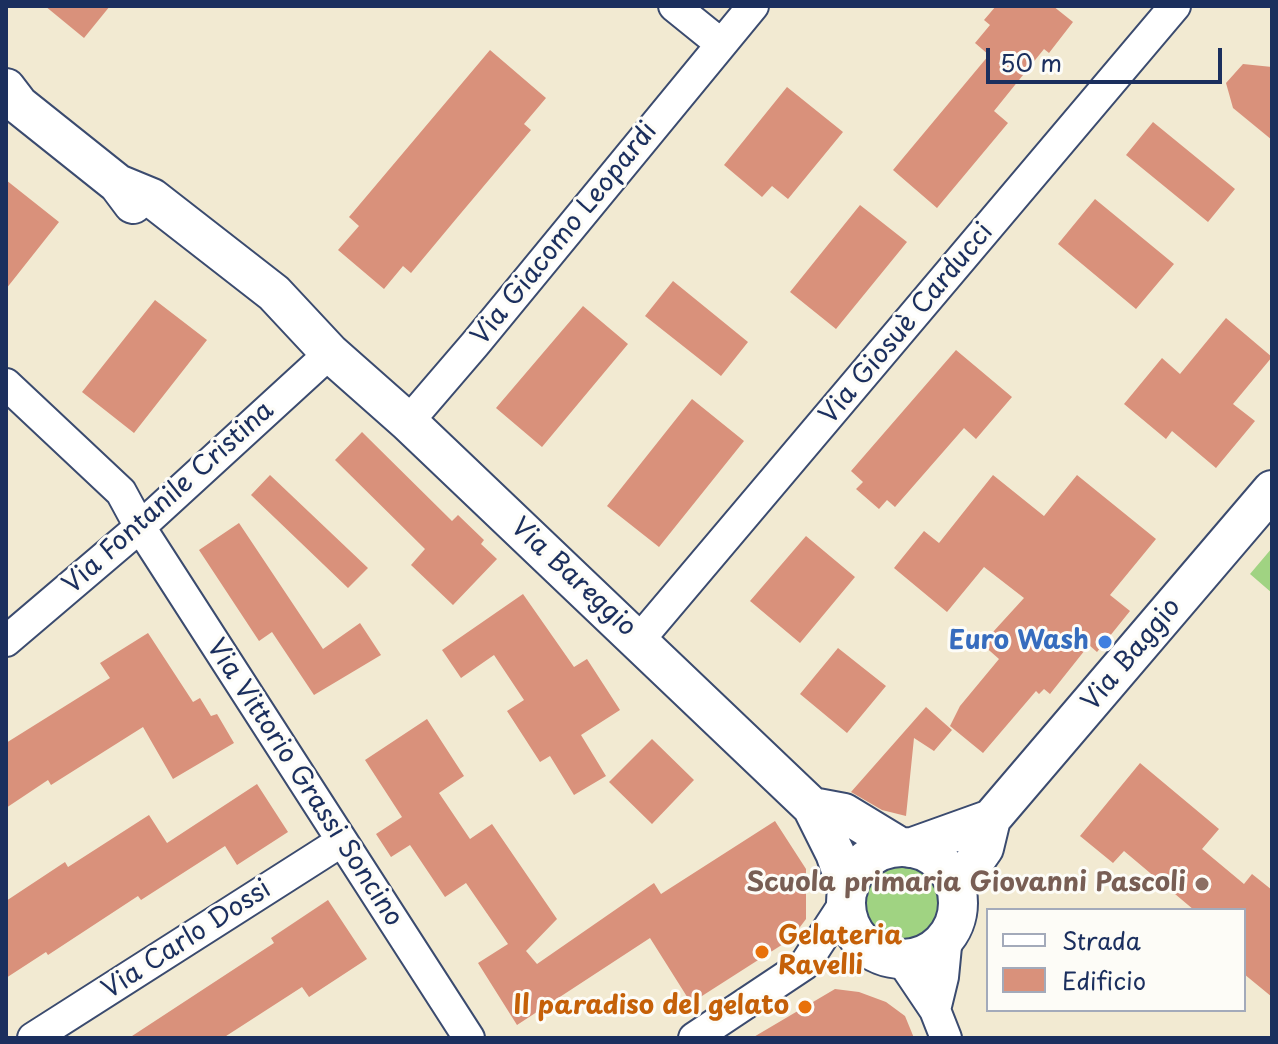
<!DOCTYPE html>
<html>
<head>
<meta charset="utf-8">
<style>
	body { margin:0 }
	#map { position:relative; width:1278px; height:1044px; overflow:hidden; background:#f2ead2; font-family:"Playpen Sans",sans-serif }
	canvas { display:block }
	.frame { position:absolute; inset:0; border:8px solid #1b2f5e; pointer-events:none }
	.legend { position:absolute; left:986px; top:908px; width:260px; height:104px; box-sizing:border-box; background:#fdfcf7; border:2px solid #a3aaba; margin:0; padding:10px 14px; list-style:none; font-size:24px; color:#1b2f5e }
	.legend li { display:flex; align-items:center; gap:16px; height:40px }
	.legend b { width:40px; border:2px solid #a3aaba }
	.scale { position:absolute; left:986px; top:48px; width:236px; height:36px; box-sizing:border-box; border:4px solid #1b2f5e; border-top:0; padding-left:10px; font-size:24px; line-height:28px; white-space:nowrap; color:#1b2f5e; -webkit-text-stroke:6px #fdfcf7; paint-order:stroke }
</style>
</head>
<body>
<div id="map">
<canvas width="1278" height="1044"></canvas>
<div class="frame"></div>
<ul class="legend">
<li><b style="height:10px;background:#fff"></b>Strada</li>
<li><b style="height:22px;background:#d9917b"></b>Edificio</li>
</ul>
<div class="scale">50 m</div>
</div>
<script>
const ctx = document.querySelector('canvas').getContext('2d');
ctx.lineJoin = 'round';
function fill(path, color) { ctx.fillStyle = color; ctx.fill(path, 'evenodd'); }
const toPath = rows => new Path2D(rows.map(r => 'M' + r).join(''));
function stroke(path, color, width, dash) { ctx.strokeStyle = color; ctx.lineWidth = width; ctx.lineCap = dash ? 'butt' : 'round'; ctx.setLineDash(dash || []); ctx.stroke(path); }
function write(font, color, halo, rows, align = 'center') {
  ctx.font = font + ' "Playpen Sans",sans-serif'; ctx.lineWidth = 6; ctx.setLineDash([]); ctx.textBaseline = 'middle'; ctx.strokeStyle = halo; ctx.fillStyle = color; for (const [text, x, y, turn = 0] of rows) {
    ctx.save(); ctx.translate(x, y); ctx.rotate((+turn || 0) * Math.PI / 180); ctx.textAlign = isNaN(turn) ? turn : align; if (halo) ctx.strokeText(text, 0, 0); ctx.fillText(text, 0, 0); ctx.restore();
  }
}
fill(toPath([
	[1272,548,1272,593,1250,574],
	'864 901a38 38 0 1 1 76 0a38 38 0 1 1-76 0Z'
]), '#a0d382');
fill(toPath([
	[45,6,110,6,84,38],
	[996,6,1053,6,1073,22,1049,53,1044,49,994,111,1008,123,937,208,893,170,989,55,975,43,990,25,984,20],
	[490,50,546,98,524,124,531,130,456,219,411,273,403,266,384,289,338,250,359,226,349,217],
	[1243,64,1272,67,1272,140,1233,108,1226,83],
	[787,87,843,132,788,199,772,186,762,197,724,165],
	[1153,122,1235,189,1208,222,1126,155],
	[6,180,59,222,6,289],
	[1095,199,1174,264,1136,309,1058,244],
	[860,205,907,242,836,329,790,292],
	[673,281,748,342,721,376,645,316],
	[155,300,207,340,134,433,82,392],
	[583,306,628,344,542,447,496,408],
	[1226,318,1272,357,1233,404,1255,421,1216,468,1172,431,1166,439,1124,404,1162,358,1180,374],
	[956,350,1012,397,976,439,964,428,895,507,887,500,879,509,856,489,863,482,851,471],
	[692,399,744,441,659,547,607,506],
	[362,432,452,521,458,515,484,540,481,544,497,559,453,605,411,565,425,549,335,460],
	[270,475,368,568,348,588,251,495],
	[993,475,1044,516,1077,475,1156,539,1110,595,1130,611,1097,652,1089,645,1050,694,1044,689,1039,694,1036,691,983,753,950,726,960,706,999,659,982,644,1024,598,984,567,947,612,894,568,924,531,939,543],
	[239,523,323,649,360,623,381,655,314,695,272,632,259,641,199,550],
	[806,536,855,577,800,643,750,601],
	[523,594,574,667,587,659,620,710,581,735,606,776,574,795,550,756,540,762,507,711,524,700,494,655,461,678,442,650],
	[148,633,193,702,200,698,211,716,217,714,234,743,173,779,143,727,51,785,48,780,6,808,6,743,110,678,100,663],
	[838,648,886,686,847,733,800,694],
	[926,707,952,730,934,751,914,738,906,816,882,810,851,792],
	[427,719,464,776,439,793,470,839,492,824,557,919,526,951,537,964,654,883,661,894,775,821,806,869,806,919,791,939,691,1003,650,938,517,1025,478,963,508,944,466,883,445,897,410,845,391,857,376,834,402,817,365,760],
	[652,739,694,780,652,824,609,782],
	[1140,763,1219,829,1202,849,1244,884,1252,874,1272,890,1272,997,1244,974,1244,910,1194,910,1124,851,1113,863,1080,836],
	[257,784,288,832,237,865,225,846,141,900,138,896,48,955,46,952,6,978,6,901,65,862,68,867,149,815,167,843],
	[328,900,367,959,309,997,302,987,223,1038,129,1038,274,943,271,938],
	[835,989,859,992,886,1002,905,1016,914,1038,752,1038]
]), '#d9917b');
const minor = toPath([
	[674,6,721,44],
	[6,384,121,492,140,527,469,1038],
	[408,422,475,344,753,6],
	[639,640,1175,6],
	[6,641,140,527,330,353],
	[900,958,935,1010,946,1038],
	[935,1010,943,977,947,936],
	[33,1038,342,841],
	[694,1038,805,964,846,901]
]);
const tertiary = toPath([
	[6,88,19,105,118,184,133,204],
	[118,184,152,198,274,293,330,353,408,422,812,807,835,853,848,890],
	[812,807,844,813,900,847],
	'846 903a56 56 0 1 1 112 0a56 56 0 1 1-112 0Z',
	[910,848,991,819],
	[956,888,984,848,991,819,1272,490]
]);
stroke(minor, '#3b4b6f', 34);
stroke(tertiary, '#3b4b6f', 42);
stroke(minor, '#fff', 30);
stroke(tertiary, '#fff', 38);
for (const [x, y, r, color] of [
	[1105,642,8,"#3f7fe0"],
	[1202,884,8,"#8d6e63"],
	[762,952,8,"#e8710a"],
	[805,1007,8,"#e8710a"]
]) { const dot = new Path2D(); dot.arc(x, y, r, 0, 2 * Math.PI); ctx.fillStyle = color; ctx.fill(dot); stroke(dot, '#fdfcf7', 3); }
write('26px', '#1b2f5e', '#fdfcf7', [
	["Via Giacomo Leopardi",565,234,-51],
	["Via Giosuè Carducci",907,324,-50],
	["Via Fontanile Cristina",169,498,-42],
	["Via Bareggio",573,578,43],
	["Via Baggio",1132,655,-50],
	["Via Vittorio Grassi Soncino",304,783,57],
	["Via Carlo Dossi",187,940,-33]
]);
write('bold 26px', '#366cbe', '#fdfcf7', [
	["Euro Wash",1089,642]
], 'right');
write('bold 26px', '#785e54', '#fdfcf7', [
	["Scuola primaria Giovanni Pascoli",1186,884]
], 'right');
write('bold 26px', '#c56008', '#fdfcf7', [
	["Gelateria",778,937],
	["Ravelli",778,967],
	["Il paradiso del gelato",789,1007,"right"]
], 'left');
</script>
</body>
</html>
